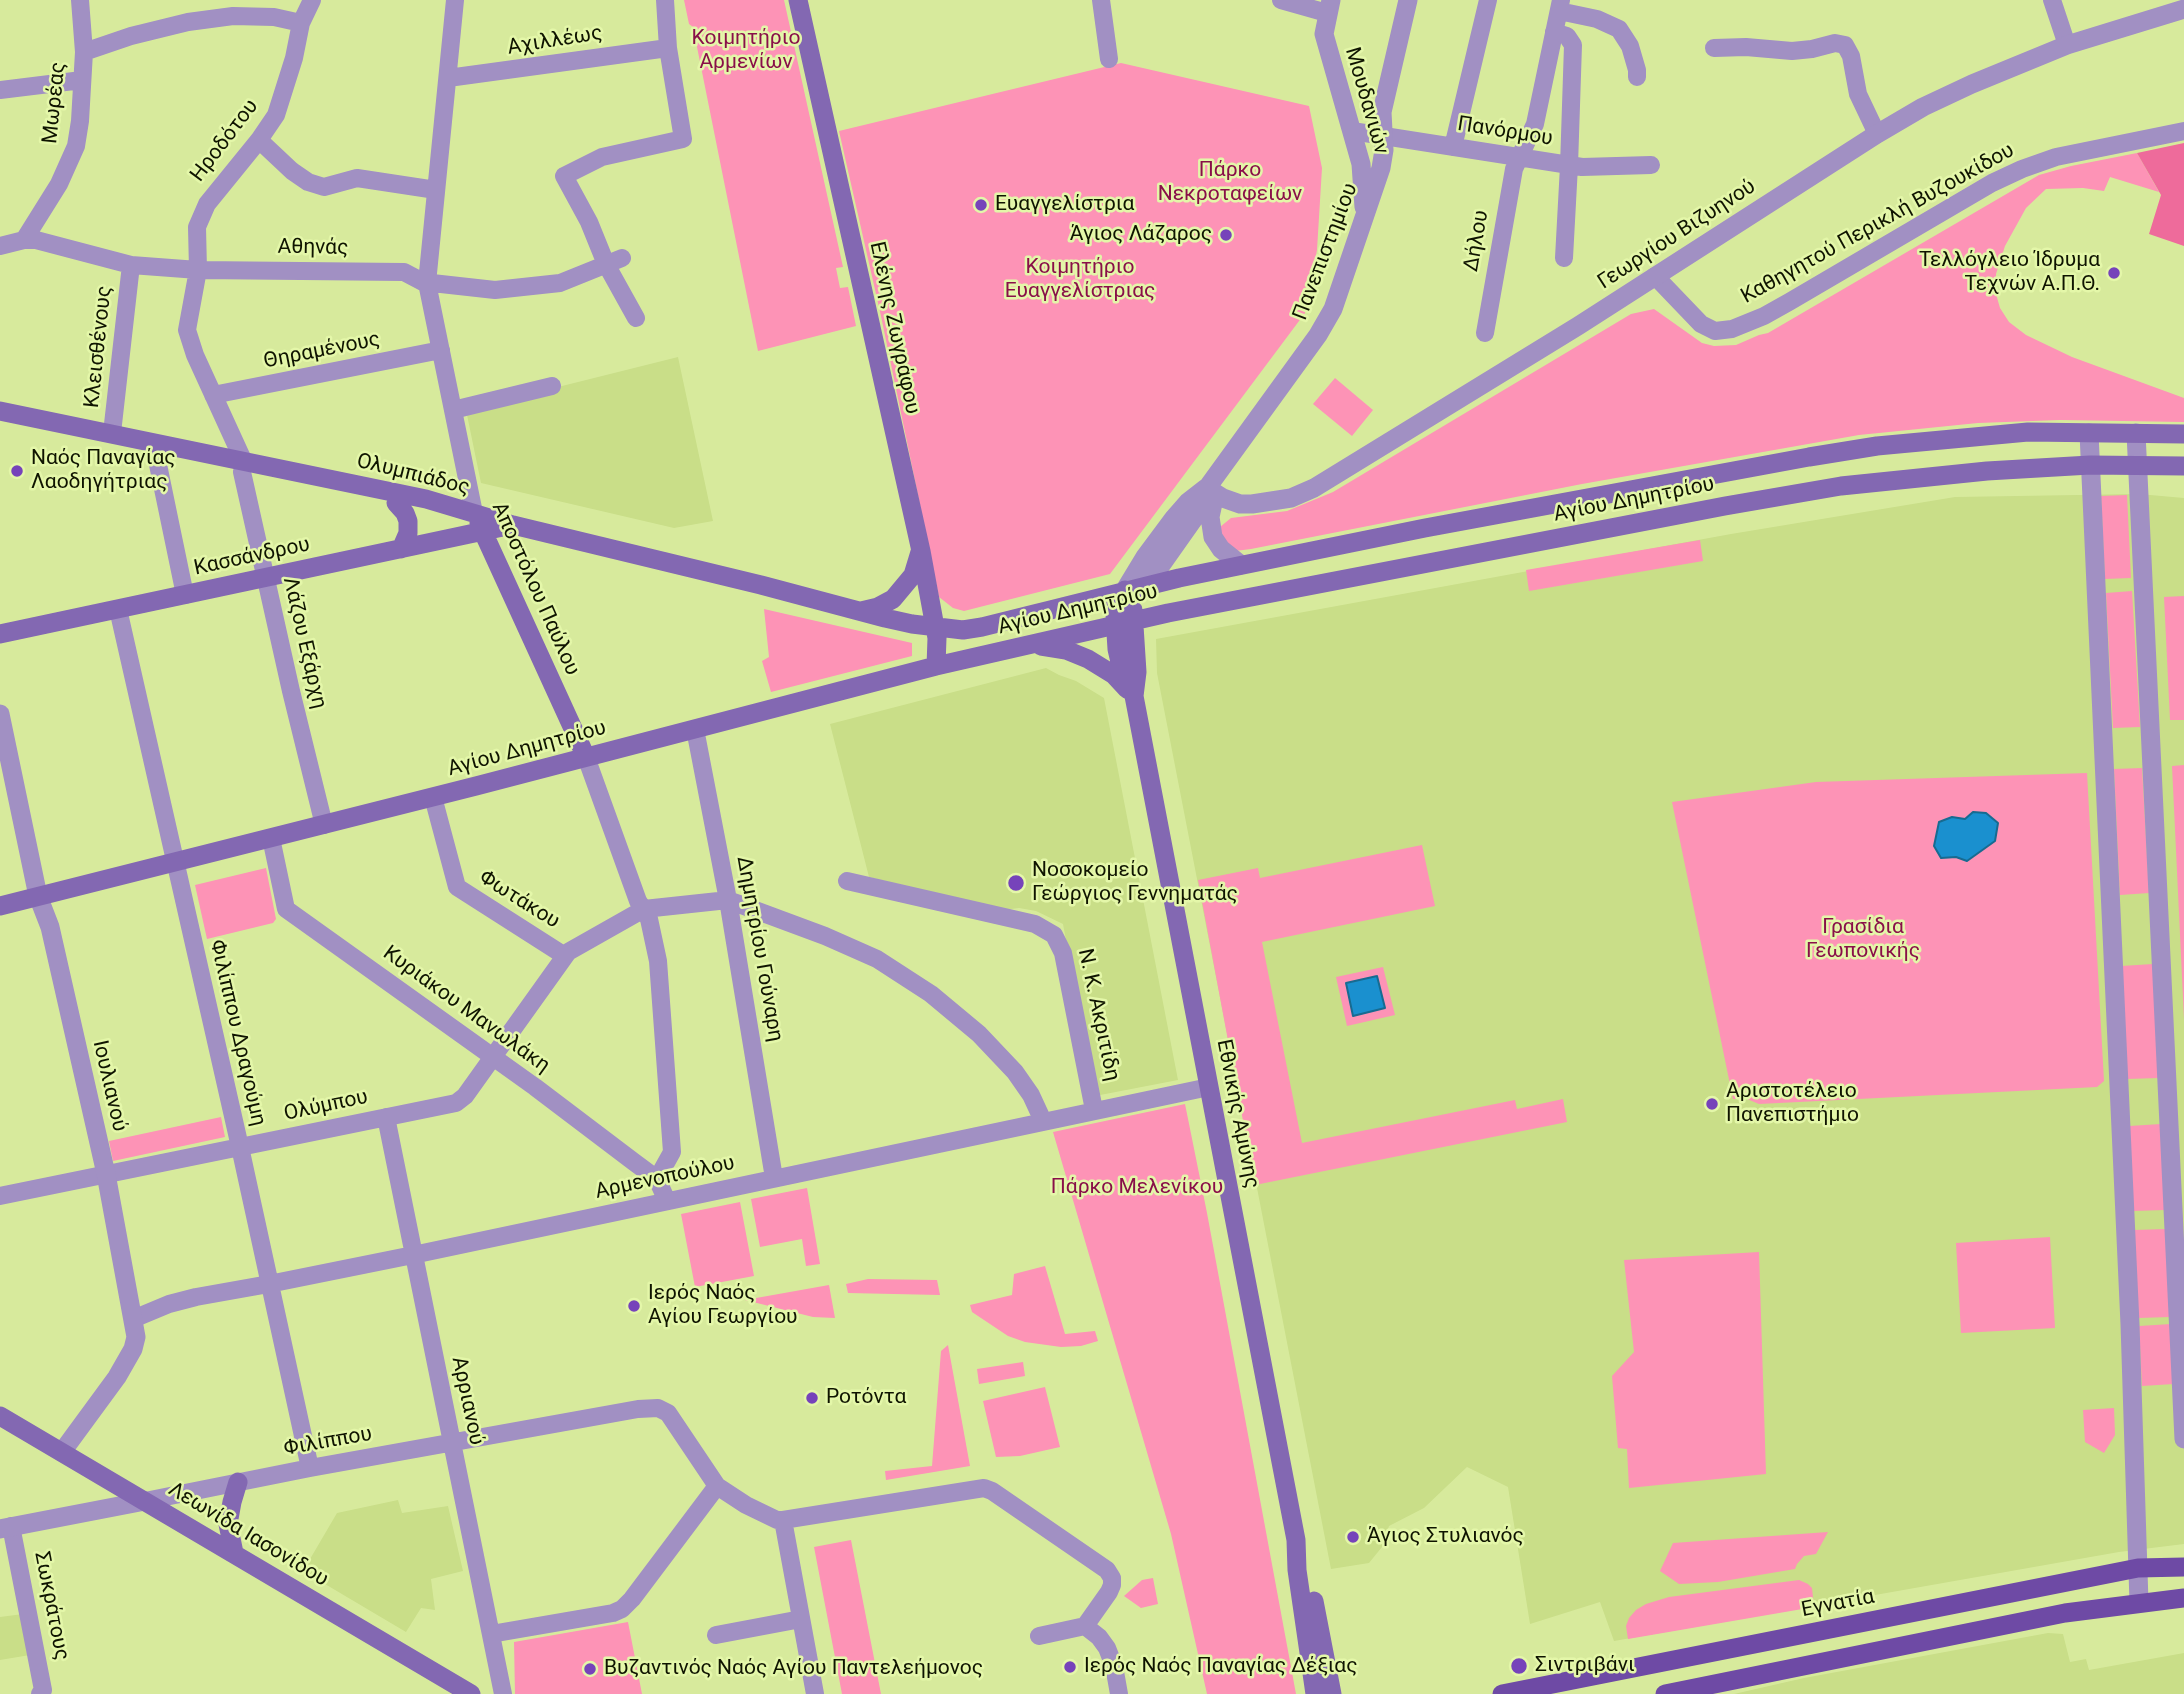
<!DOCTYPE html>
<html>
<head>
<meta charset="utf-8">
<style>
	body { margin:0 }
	canvas { display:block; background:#d7ea9c }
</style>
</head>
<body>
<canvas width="2184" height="1694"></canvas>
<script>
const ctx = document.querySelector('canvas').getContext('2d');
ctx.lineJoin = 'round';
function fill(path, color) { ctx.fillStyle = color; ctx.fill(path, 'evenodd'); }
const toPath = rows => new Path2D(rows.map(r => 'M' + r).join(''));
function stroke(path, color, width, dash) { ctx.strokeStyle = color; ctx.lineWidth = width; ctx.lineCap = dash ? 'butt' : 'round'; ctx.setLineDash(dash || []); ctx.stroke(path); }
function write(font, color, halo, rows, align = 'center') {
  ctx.font = font + ' Roboto,sans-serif'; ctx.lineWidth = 5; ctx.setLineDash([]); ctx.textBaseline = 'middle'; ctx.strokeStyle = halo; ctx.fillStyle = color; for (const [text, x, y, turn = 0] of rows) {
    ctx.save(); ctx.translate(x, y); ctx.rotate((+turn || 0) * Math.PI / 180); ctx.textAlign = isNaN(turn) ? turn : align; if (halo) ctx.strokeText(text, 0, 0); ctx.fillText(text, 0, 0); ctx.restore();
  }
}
fill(toPath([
	[678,357,713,521,674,528,481,483,466,410],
	[2139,494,2184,498,2184,1544,2119,1552,1614,1641,1600,1602,1530,1624,1508,1487,1467,1467,1424,1508,1389,1526,1382,1547,1369,1563,1331,1569,1157,673,1156,639,1731,534,1955,497],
	[1046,668,1059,675,1076,681,1104,698,1178,1080,1095,1096,1063,924,1036,911,1019,908,1003,910,869,877,830,724],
	[398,1500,402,1513,448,1506,463,1571,431,1579,435,1610,421,1608,406,1632,303,1571,337,1513],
	[23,1614,30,1655,0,1660,0,1617],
	[2048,1633,2063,1634,2070,1662,2086,1659,2089,1670,2184,1653,2184,1694,1734,1694,1804,1678]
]), '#c9de88');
fill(toPath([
	[684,0,784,0,843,267,836,268,840,288,848,287,856,326,758,351,693,27,689,24],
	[1121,63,1309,106,1322,168,1317,250,1305,313,1110,574,964,611,953,608,939,597,881,316,839,131],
	[2137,153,2159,192,2110,177,2104,191,2083,188,2046,189,2026,208,2005,246,1996,274,1996,294,2000,308,2009,322,2026,335,2072,357,2184,398,2184,422,2060,420,1978,423,1859,435,1582,484,1251,549,1235,551,1222,540,1220,527,1231,518,1287,511,1333,492,1631,314,1654,309,1702,343,1714,346,1736,345,1759,335,1768,333,2039,175,2071,166],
	[1335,378,1373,410,1352,436,1313,404],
	[2127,495,2131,578,2105,579,2101,496],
	[1700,540,1703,561,1529,591,1526,570],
	[2132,591,2140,727,2113,728,2106,593],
	[2184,596,2184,720,2170,720,2164,597],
	[764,609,912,643,912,656,771,692,762,661,769,657],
	[2184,765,2184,1019,2172,766],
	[2142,768,2149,893,2120,895,2114,769],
	[2087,773,2104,1081,2097,1087,1759,1104,1747,1099,1733,1099,1672,802,1816,782],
	[1422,845,1435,906,1262,942,1302,1143,1515,1100,1517,1109,1563,1099,1567,1122,1255,1185,1198,880,1258,868,1260,878],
	[266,868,276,919,273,923,207,939,195,885],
	[2153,964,2159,1078,2127,1079,2121,966],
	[1383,967,1395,1015,1347,1026,1336,977],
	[1185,1104,1207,1213,1296,1694,1207,1694,1171,1534,1053,1132],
	[221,1117,225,1137,113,1161,109,1141],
	[2161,1124,2165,1210,2133,1211,2129,1126],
	[807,1188,820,1264,806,1266,802,1239,760,1247,751,1199],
	[740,1202,754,1276,695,1287,681,1214],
	[2166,1229,2170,1317,2138,1318,2134,1230],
	[2050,1237,2055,1328,1961,1333,1956,1243],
	[1759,1252,1766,1474,1629,1488,1627,1449,1618,1448,1612,1376,1634,1352,1624,1260],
	[1045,1266,1065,1334,1095,1331,1098,1341,1081,1346,1061,1347,1025,1342,1008,1336,972,1312,970,1305,1012,1295,1014,1274],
	[868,1279,937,1280,940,1295,848,1293,846,1284],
	[829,1285,835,1318,813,1317,745,1300],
	[2171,1324,2174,1384,2142,1386,2139,1326],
	[948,1345,970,1466,886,1480,885,1471,932,1466,941,1351],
	[1023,1362,1025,1376,979,1384,977,1369],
	[1045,1387,1060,1447,1020,1456,996,1457,983,1401],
	[2114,1408,2115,1435,2104,1453,2085,1442,2083,1410],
	[1828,1532,1816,1554,1804,1556,1797,1564,1795,1569,1718,1582,1679,1584,1660,1571,1673,1543],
	[851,1540,881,1694,842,1694,814,1547],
	[1153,1578,1158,1604,1141,1608,1124,1596,1142,1580],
	[1799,1580,1808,1584,1812,1588,1814,1607,1628,1639,1626,1626,1629,1618,1636,1610,1646,1604,1669,1597],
	[628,1622,642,1694,515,1694,514,1642]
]), '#fd93b6');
fill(toPath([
	[2184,143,2184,246,2149,234,2161,195,2137,153]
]), '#ee6b9b');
const water = toPath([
	[1973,812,1986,813,1998,823,1995,841,1967,861,1956,857,1941,858,1934,846,1939,822,1952,817,1965,819,1973,812],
	[1377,976,1385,1008,1353,1016,1346,983,1377,976]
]);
fill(water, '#1a90cf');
stroke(water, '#176b91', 2);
stroke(toPath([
	[455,0,427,283,474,513],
	[1101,0,1109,59],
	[1281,0,1327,13],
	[2052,0,2067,45],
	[1559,11,1597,19,1619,29,1630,46,1637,70,1637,77],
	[1554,32,1567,36,1573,45,1569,166,1564,258],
	[1714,48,1746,47,1792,51,1812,49,1835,43,1845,45,1851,56,1858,94,1877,134],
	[84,52,131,36,188,22,233,16,274,17,301,23],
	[448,78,668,48],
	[0,90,82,80],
	[1352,131,1582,167,1651,165],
	[259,140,292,171,308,182,324,187,357,178,436,190],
	[1453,147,1488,0],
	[24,240,59,184,76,146,80,121,84,52,80,0],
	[0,246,24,240,36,240,131,265,198,270,404,272,423,282,495,290,560,283,622,258],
	[1655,276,1701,324,1715,331,1732,329,1764,316,1789,302,1992,183,2022,169,2056,157,2184,131],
	[636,318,606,264,589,222,564,176,602,157,683,139,668,48,665,0],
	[1485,333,1514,169,1535,124,1561,0],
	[213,395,441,350],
	[453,410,552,386],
	[112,433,131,265],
	[156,455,185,595],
	[243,460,195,355,187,330,198,270,197,227,207,204,259,140,276,115,294,58,301,23,312,0],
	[242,472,291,691,324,825],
	[118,609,240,1147,310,1468],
	[695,729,728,900,774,1178],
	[586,757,638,901,649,919,658,961,672,1152,657,1179],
	[433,797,457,887,565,956],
	[271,838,286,909,535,1087,634,1162,657,1179,667,1201],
	[847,881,1035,924,1054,935,1063,953,1094,1110],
	[386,1117,503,1694],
	[0,1196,456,1103,465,1096,568,952,644,909,728,900,825,936,877,959,931,994,979,1034,1015,1072,1031,1095,1043,1121],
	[133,1319,169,1304,196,1297,269,1284,413,1255,1209,1087],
	[145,1501,310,1468,638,1409,658,1408,668,1413,717,1486,746,1505,777,1520,783,1520,984,1488,992,1491,1107,1570,1112,1578,1112,1585,1109,1592,1085,1626,1039,1636],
	[783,1520,815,1694],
	[11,1526,43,1690,40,1694],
	[1085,1626,1099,1637,1107,1648,1114,1666,1119,1694],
	[491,1634,613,1613,622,1609,632,1599,717,1486],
	[716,1635,801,1619]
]), '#a190c3', 18);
stroke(toPath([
	[1331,0,1324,34,1361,164,1364,207],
	[2089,433,2130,1324,2139,1602],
	[2136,433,2184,1439],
	[1207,488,1223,498,1240,504,1252,504,1291,498,1314,488,1578,326,1877,134,1923,107,1972,84,2067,45,2184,9],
	[1215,494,1210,517,1213,537,1221,549,1241,565],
	[1147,585,1195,517,1207,488,1318,335,1333,309,1381,168,1384,150,1382,112,1408,0],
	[1125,590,1145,557,1174,518,1188,502,1206,488],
	[0,714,38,896,50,927,106,1174,136,1337,133,1349,117,1377,62,1452],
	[0,1529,145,1501]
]), '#a190c3', 19);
stroke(toPath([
	[798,0,921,551,937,638,936,666],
	[0,411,426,499,513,525,761,585,885,618,912,624,963,630,982,627,1179,578,1425,528,1809,457,1877,446,2028,432,2184,434],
	[396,503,405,513,408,521,408,533,401,549],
	[479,523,586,757],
	[1125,590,1119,603,1115,618,1117,649,1124,679,1134,696,1296,1540,1297,1570,1315,1694],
	[1133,610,1137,672,1134,696],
	[861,611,878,607,893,599,913,575,920,552],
	[0,634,512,525],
	[1041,646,1066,650,1088,659,1114,675,1127,689],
	[0,906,476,786,936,666,1168,613,1725,506,1841,486,1987,471,2090,465,2184,466],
	[0,1416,471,1694],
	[234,1553,228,1524,232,1502,238,1482],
	[1314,1601,1332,1694]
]), '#8368b2', 19);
stroke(toPath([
	[1502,1694,2138,1568,2184,1567],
	[1665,1694,2065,1613,2184,1598]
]), '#6e4aa5', 19);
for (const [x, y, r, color] of [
	[981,205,7,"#7643ba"],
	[1226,235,7,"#7643ba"],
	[2114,273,7,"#7643ba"],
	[17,471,7,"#7643ba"],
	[1016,883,9,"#7643ba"],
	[1712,1104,7,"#7643ba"],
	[634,1306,7,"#7643ba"],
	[812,1398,7,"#7643ba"],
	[1353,1537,7,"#7643ba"],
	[1519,1666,9,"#7643ba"],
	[1070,1667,7,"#7643ba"],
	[590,1669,7,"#7643ba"]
]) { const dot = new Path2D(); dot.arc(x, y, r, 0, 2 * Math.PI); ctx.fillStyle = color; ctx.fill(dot); stroke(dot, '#e4f7a9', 2.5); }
write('21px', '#890f49', '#e4f7a9', [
	["Κοιμητήριο",746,39],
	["Αρμενίων",746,63],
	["Πάρκο",1230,171],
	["Νεκροταφείων",1230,195],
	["Κοιμητήριο",1080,268],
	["Ευαγγελίστριας",1080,292],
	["Γρασίδια",1863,928],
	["Γεωπονικής",1863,952],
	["Πάρκο Μελενίκου",1137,1188]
]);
write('21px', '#0f1400', '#e4f7a9', [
	["Αχιλλέως",555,41,-9],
	["Μουδανιών",1366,101,74],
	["Μωρέας",55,103,-84],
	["Πανόρμου",1505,132,9],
	["Ηροδότου",225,141,-53],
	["Καθηγητού Περικλή Βυζουκίδου",1878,224,-29],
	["Γεωργίου Βιζυηνού",1677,235,-33],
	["Δήλου",1477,241,-80],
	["Αθηνάς",313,248,1],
	["Πανεπιστημίου",1326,252,-69],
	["Ελένης Ζωγράφου",894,328,78],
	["Κλεισθένους",99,347,-84],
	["Θηραμένους",322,351,-11],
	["Ολυμπιάδος",413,475,14],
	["Αγίου Δημητρίου",1634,500,-11],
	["Κασσάνδρου",252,557,-12],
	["Αποστόλου Παύλου",535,589,66],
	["Αγίου Δημητρίου",1078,610,-13],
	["Λάζου Εξάρχη",304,643,77],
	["Αγίου Δημητρίου",527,749,-15],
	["Φωτάκου",519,900,32],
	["Δημητρίου Γούναρη",759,949,80],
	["Κυριάκου Μανωλάκη",466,1010,36],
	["Ν. Κ. Ακριτίδη",1098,1015,78],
	["Φιλίππου Δραγούμη",237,1033,77],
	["Ιουλιανού",109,1086,77],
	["Ολύμπου",326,1106,-12],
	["Εθνικής Αμύνης",1237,1114,79],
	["Αρμενοπούλου",665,1178,-12],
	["Αρριανού",467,1401,78],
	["Φιλίππου",328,1442,-10],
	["Λεωνίδα Ιασονίδου",248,1535,31],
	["Εγνατία",1838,1604,-11],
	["Σωκράτους",51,1606,79]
]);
write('21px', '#0f1400', '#e4f7a9', [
	["Ευαγγελίστρια",995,205],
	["Άγιος Λάζαρος",1212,235,"right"],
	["Τελλόγλειο Ίδρυμα",2100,261,"right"],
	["Τεχνών Α.Π.Θ.",2100,285,"right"],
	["Ναός Παναγίας",31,459],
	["Λαοδηγήτριας",31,483],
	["Νοσοκομείο",1032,871],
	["Γεώργιος Γεννηματάς",1032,895],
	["Αριστοτέλειο",1726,1092],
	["Πανεπιστήμιο",1726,1116],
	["Ιερός Ναός",648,1294],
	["Αγίου Γεωργίου",648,1318],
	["Ροτόντα",826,1398],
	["Άγιος Στυλιανός",1367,1537],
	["Σιντριβάνι",1535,1666],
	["Ιερός Ναός Παναγίας Δέξιας",1084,1667],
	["Βυζαντινός Ναός Αγίου Παντελεήμονος",604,1669]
], 'left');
</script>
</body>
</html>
